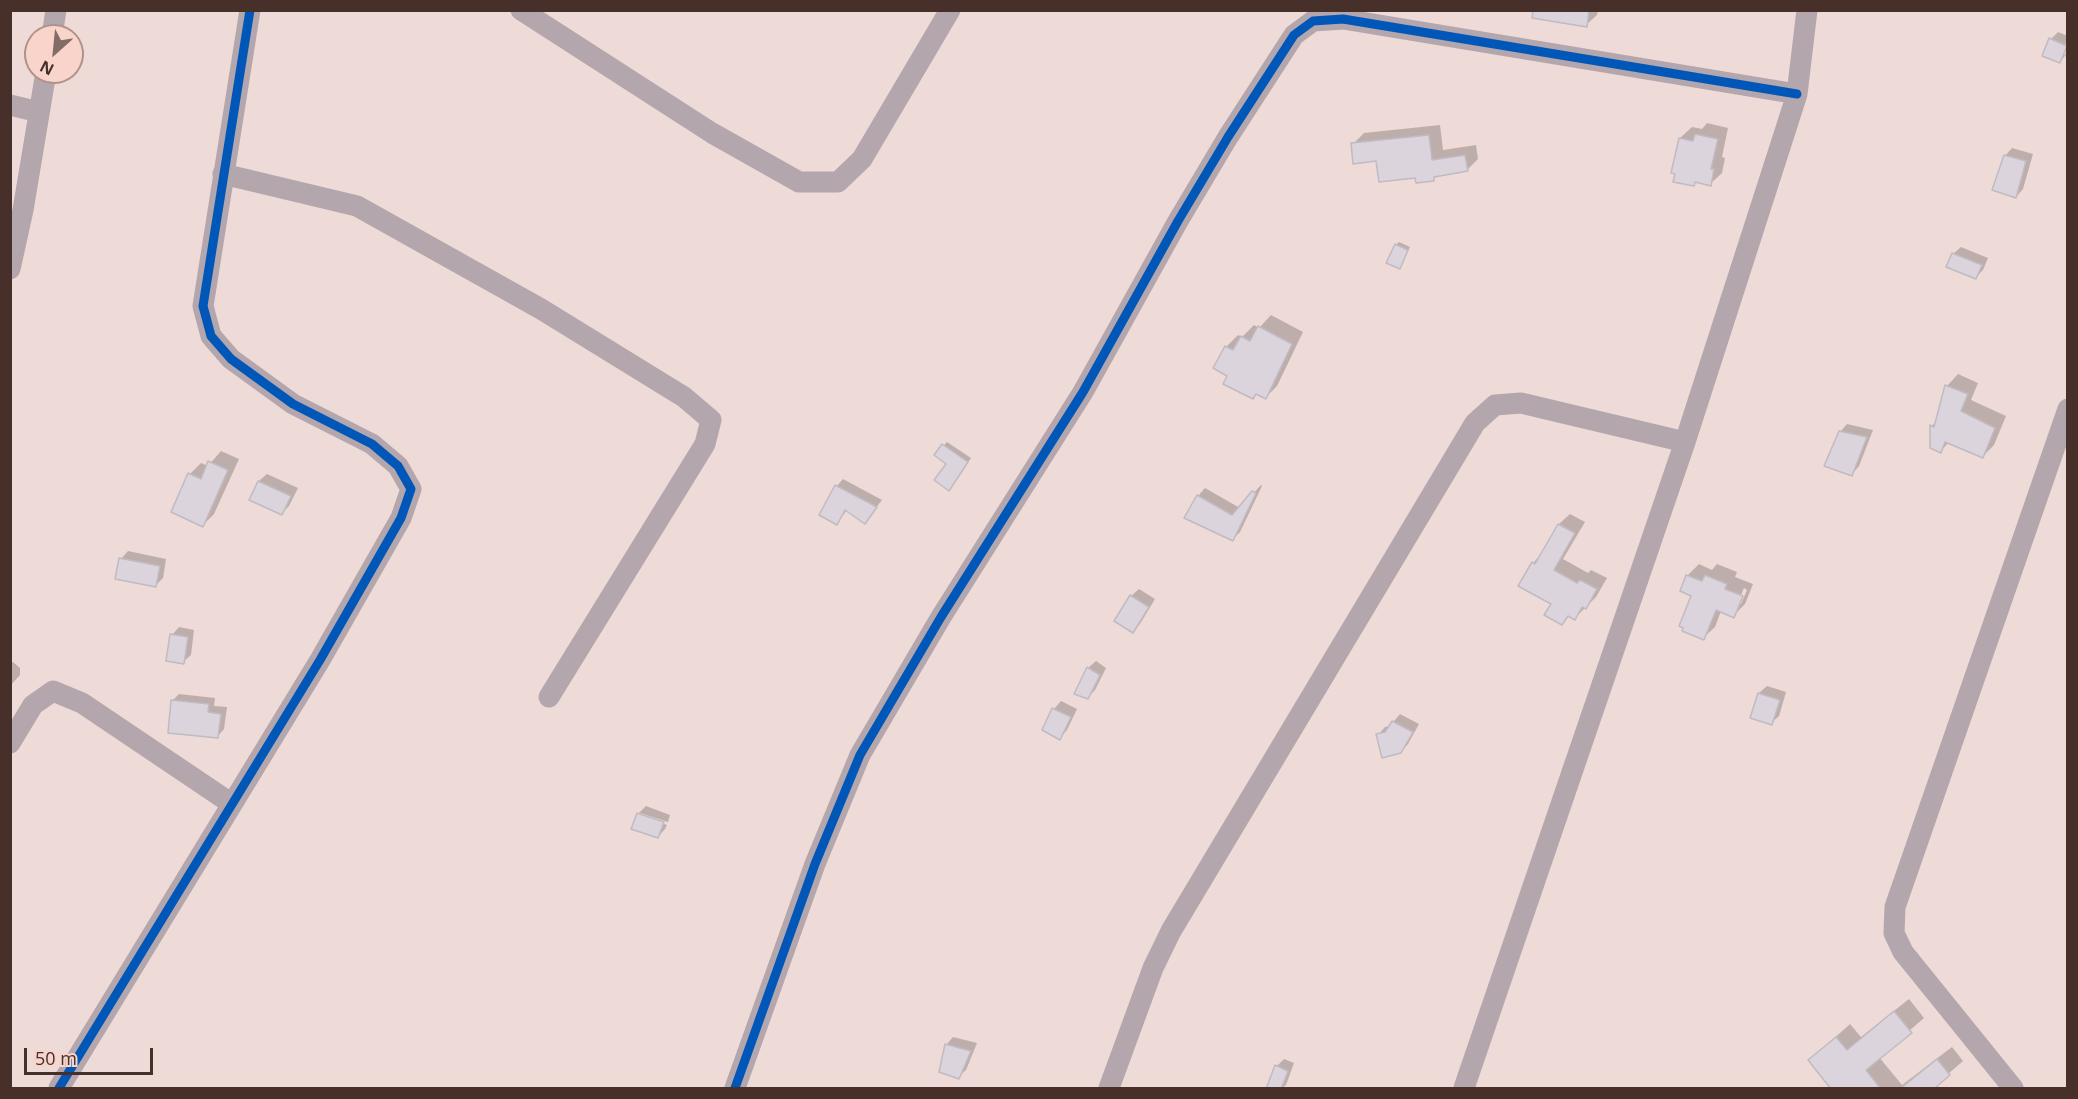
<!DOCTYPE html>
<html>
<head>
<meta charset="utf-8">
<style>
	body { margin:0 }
	#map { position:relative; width:2078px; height:1099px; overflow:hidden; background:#eedad6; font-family:"Open Sans",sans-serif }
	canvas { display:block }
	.frame { position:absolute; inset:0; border:12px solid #47302a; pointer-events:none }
	.north { position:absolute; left:24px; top:24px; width:60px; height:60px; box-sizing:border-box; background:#f8d4cb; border:2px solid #b1928b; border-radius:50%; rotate:207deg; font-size:16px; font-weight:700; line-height:24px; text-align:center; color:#47302a }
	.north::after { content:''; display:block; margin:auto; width:21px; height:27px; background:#816c66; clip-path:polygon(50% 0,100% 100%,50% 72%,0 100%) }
	.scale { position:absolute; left:24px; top:1048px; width:129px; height:27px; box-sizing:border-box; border:3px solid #47302a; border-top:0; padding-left:8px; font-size:18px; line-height:21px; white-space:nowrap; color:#47302a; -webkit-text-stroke:4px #f8d4cb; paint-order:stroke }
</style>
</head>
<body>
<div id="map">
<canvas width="2078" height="1099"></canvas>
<div class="frame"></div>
<div class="north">N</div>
<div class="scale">50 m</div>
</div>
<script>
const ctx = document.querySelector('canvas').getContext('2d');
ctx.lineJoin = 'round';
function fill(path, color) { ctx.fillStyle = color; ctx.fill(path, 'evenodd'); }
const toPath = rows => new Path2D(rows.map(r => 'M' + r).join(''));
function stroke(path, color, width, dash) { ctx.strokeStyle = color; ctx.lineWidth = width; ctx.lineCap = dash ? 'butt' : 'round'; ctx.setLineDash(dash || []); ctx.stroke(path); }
fill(toPath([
	[1553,10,1598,10,1597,15,1586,25],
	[2058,32,2068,36,2062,55,2065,55,2068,49,2068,53,2060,61,2051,39],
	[1707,123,1728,128,1722,157,1725,158,1722,173,1710,184,1697,181,1694,184,1673,172,1680,138,1692,127,1702,129],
	[1440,125,1443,150,1476,145,1478,159,1467,170,1438,174,1434,179,1416,176,1378,160,1353,144,1364,133],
	[2012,148,2033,154,2023,189,2016,197,2005,156],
	[1399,242,1410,247,1399,268,1396,245],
	[1961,247,1988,258,1983,270,1976,277,1953,254],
	[1271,315,1303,332,1277,386,1266,397,1258,393,1253,397,1229,375,1226,347,1238,335,1242,337,1254,325,1259,328],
	[1958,374,1978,383,1971,400,2006,416,1994,445,1983,456,1949,442,1941,451,1931,447,1932,426,1937,420,1947,386],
	[1847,424,1873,430,1859,466,1852,474,1840,432],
	[947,442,971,458,952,485,948,464,936,454],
	[221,451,239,459,214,514,203,525,190,474,201,463,208,466],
	[267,474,298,488,289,506,282,513,251,499,259,481],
	[843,479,882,500,865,522,847,510,837,523,821,514,837,486],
	[1261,485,1262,486,1240,532,1232,540,1198,496,1205,488,1240,508],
	[1570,514,1585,522,1563,559,1588,573,1591,570,1607,578,1596,597,1575,618,1570,615,1562,623,1533,563,1543,552,1559,524],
	[128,551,166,559,163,578,155,586,121,559],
	[1699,564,1712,570,1717,564,1737,572,1735,577,1753,584,1745,604,1733,616,1721,611,1715,627,1703,638,1687,576],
	[1744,588,1747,590,1741,604,1737,604],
	[1139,589,1155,599,1140,624,1133,631,1131,596],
	[179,627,194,630,191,655,183,662,172,635],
	[1096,661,1106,668,1095,690,1088,697,1088,668],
	[13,662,20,668,20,675,10,686,10,663],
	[1767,686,1786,692,1779,716,1771,723,1759,693],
	[179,694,215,698,214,706,227,707,224,729,218,736,172,701],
	[1061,701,1077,709,1067,730,1060,738,1044,730,1054,709],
	[1400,714,1419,724,1408,744,1401,752,1378,735,1385,727,1390,726],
	[646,806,670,815,668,822,640,813,640,816,667,825,665,829,658,837,638,814],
	[1909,999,1924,1018,1879,1057,1902,1085,1952,1047,1963,1061,1932,1088,1833,1088,1810,1060,1850,1024,1861,1037],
	[953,1037,977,1043,966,1070,958,1077,946,1045],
	[1284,1059,1294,1063,1286,1085,1282,1088,1268,1088,1277,1066]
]), '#0003');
const building = toPath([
	[1533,10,1589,10,1587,27,1532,18,1533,10],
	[2049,38,2067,46,2060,63,2042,56,2049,38],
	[1695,134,1718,139,1711,169,1714,169,1711,186,1695,182,1694,186,1673,182,1675,174,1671,173,1679,138,1693,141,1695,134],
	[1429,135,1432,160,1465,155,1468,171,1434,177,1434,181,1416,183,1415,178,1379,182,1376,161,1353,164,1351,143,1429,135],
	[2004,155,2026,161,2016,198,1992,190,2004,155],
	[1395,244,1408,250,1400,269,1386,263,1395,244],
	[1952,253,1982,265,1976,279,1946,267,1952,253],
	[1258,326,1292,344,1266,399,1256,394,1253,399,1223,384,1227,376,1213,368,1225,346,1233,350,1241,336,1250,341,1258,326],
	[1945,385,1968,394,1961,411,1995,428,1983,458,1945,442,1941,453,1930,448,1930,425,1934,427,1945,385],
	[1839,431,1867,437,1852,476,1824,466,1839,431],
	[942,444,968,462,949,491,934,480,946,464,934,455,942,444],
	[208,461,228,470,203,527,171,512,188,473,201,479,208,461],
	[258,481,291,496,282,515,249,500,258,481],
	[835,485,877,507,865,524,845,510,837,525,819,515,835,485],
	[1252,491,1256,493,1233,541,1184,518,1197,495,1232,515,1252,491],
	[1558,524,1575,533,1554,570,1577,583,1580,580,1597,589,1586,609,1582,607,1575,620,1568,616,1562,625,1544,615,1551,604,1518,586,1532,562,1535,564,1558,524],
	[119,558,160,566,156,587,115,579,119,558],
	[1686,575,1702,581,1705,575,1727,584,1725,589,1743,596,1734,618,1716,610,1704,640,1682,631,1683,628,1679,626,1691,596,1680,591,1686,575],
	[1130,595,1149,607,1133,633,1114,621,1130,595],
	[170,634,188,637,184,664,166,661,170,634],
	[1087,667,1100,675,1088,699,1074,694,1087,667],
	[1758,693,1780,700,1772,725,1750,718,1758,693],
	[171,700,209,704,208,712,221,714,218,738,168,733,171,700],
	[1052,708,1071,717,1060,740,1042,730,1052,708],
	[1392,721,1413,732,1401,753,1382,758,1376,734,1385,732,1392,721],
	[637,813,664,822,658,838,631,829,637,813],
	[1894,1011,1912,1033,1866,1070,1881,1089,1831,1089,1808,1060,1836,1037,1847,1050,1894,1011],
	[945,1044,971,1051,959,1079,939,1072,945,1044],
	[1937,1059,1950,1075,1934,1089,1900,1089,1937,1059],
	[1275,1065,1288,1071,1281,1089,1266,1089,1275,1065]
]);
fill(building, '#dbd4dd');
stroke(building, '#c0bac1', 1.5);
stroke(toPath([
	[521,10,712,133,799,182,838,182,862,159,950,10],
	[52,36,56,10],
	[10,105,39,112],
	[223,174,357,206,541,309,684,397,711,420,705,444,549,697],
	[10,269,23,210,46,72],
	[10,743,33,705,53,691,82,703,232,804],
	[59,1088,320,660,401,518,411,489,398,466,372,444,293,404,231,359,211,336,203,306,250,10],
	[735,1088,815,864,860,755,941,617,1083,392,1178,221,1228,137,1294,35,1313,21,1343,19,1797,94],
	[1109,1088,1153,968,1171,931,1475,423,1495,405,1521,403,1685,442],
	[1464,1088,1685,442,1781,144,1797,94,1807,10],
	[2013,1088,1903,952,1894,933,1895,907,2068,409]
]), '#b3a6ad', 21);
stroke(toPath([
	[59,1088,320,660,401,518,411,489,398,466,372,444,293,404,231,359,211,336,203,306,250,10],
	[735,1088,815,864,860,755,941,617,1083,392,1178,221,1228,137,1294,35,1313,21,1343,19,1797,94]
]), '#0057b8', 9);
</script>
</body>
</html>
